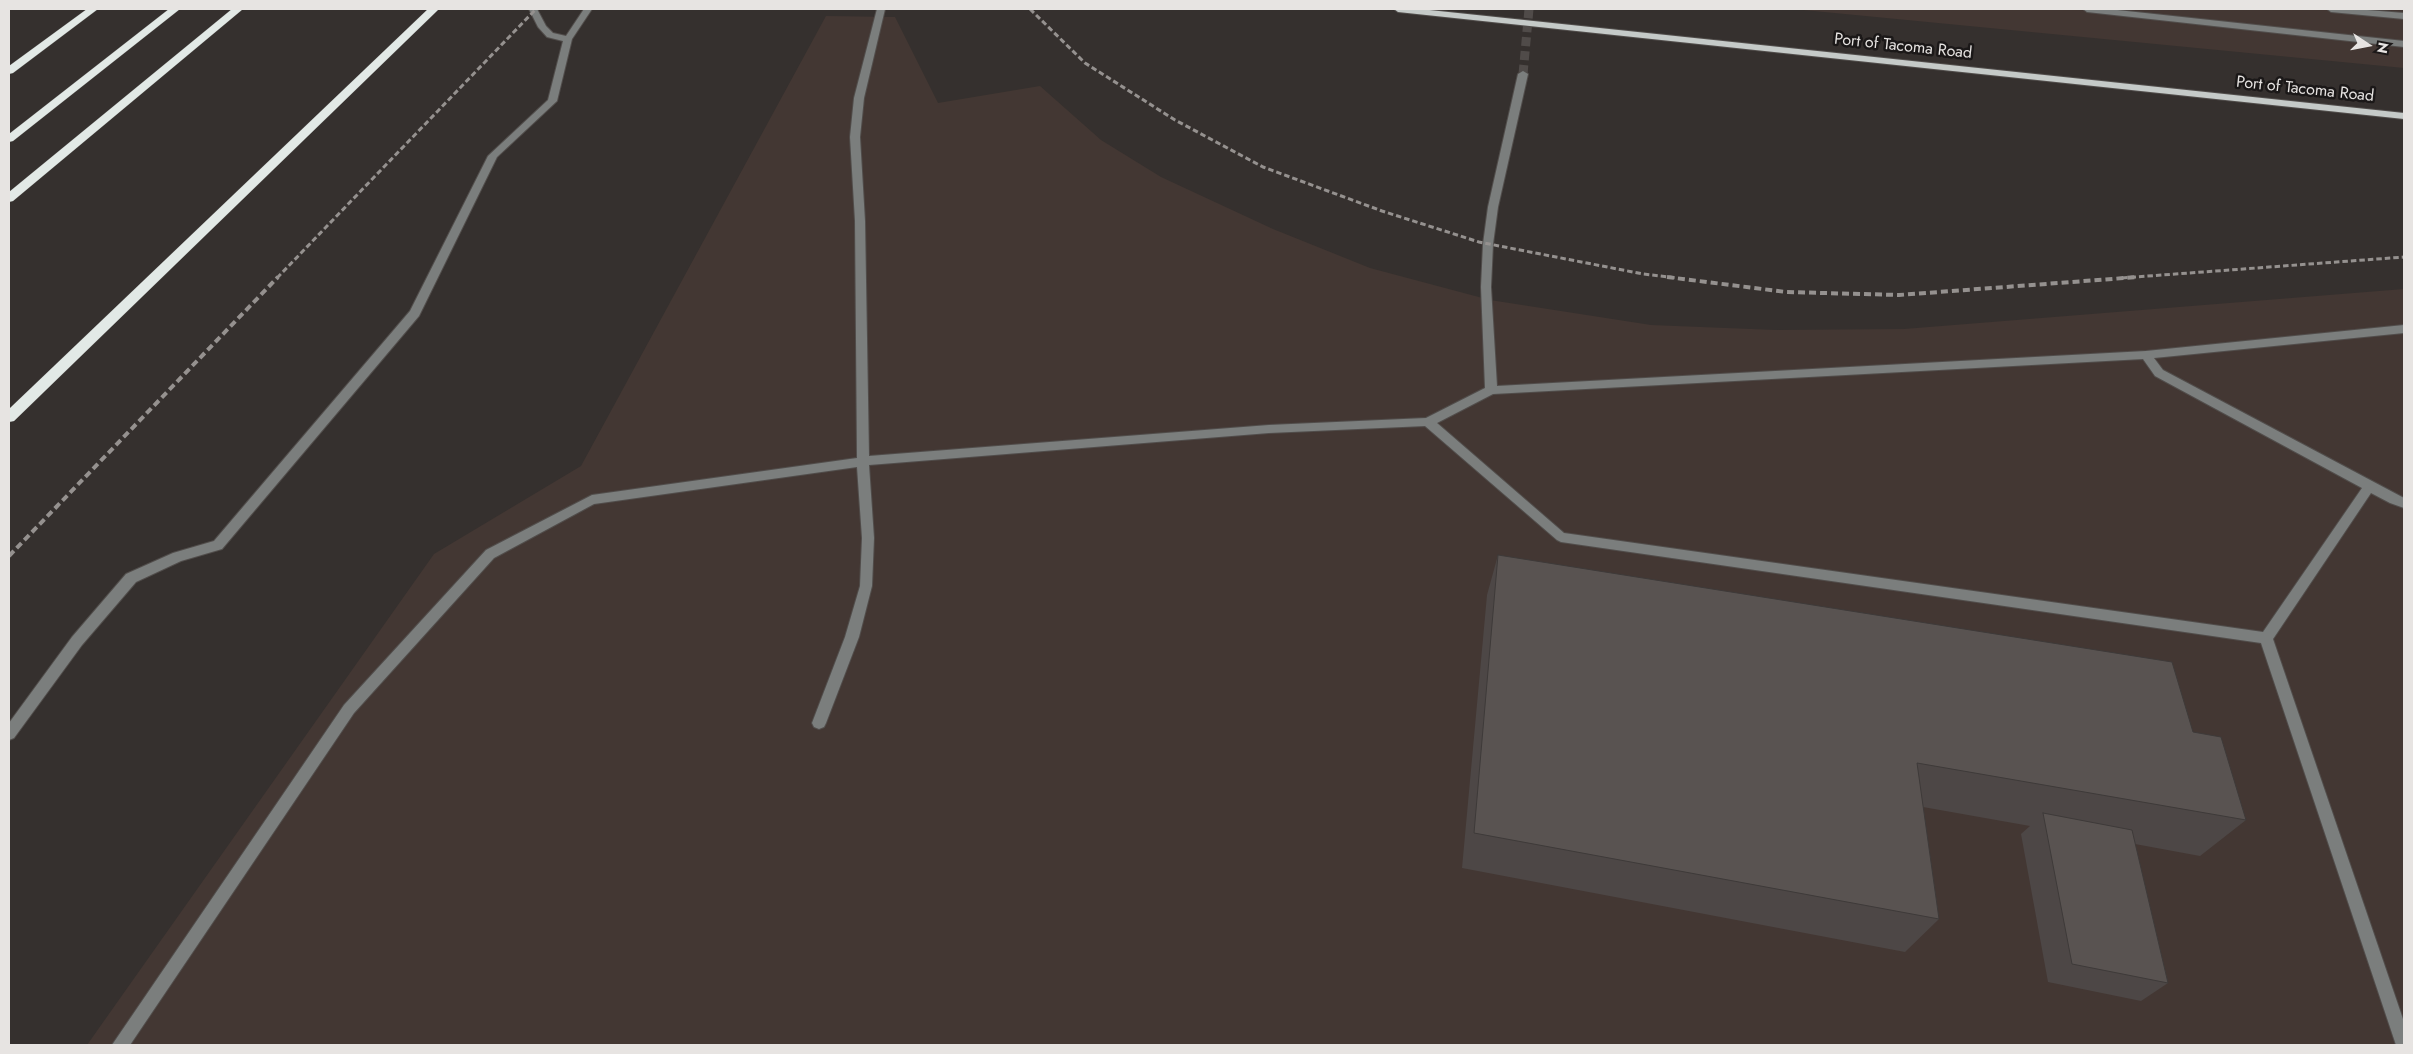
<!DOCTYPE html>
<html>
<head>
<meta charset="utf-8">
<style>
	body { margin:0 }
	#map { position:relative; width:2413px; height:1054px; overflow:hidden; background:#35302e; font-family:Jost,sans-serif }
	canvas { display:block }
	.frame { position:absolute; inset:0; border:10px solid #e7e4e2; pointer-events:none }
	.north { position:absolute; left:2343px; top:20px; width:50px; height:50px; -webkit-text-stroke:4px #1b1818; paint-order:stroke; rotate:101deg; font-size:14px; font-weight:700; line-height:20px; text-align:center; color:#e7e4e2 }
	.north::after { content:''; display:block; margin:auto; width:18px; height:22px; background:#e7e4e2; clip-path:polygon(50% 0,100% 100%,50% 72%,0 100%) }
</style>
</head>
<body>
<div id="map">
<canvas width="2413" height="1054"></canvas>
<div class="frame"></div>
<div class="north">N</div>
</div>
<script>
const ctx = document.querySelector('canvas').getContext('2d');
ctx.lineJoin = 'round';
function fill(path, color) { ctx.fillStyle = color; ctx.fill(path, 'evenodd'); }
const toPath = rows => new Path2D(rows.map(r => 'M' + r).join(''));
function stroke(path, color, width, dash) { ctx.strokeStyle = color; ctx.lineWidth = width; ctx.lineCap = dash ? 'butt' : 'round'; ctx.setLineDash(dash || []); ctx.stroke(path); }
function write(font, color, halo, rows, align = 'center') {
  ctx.font = font + ' Jost,sans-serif'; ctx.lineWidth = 5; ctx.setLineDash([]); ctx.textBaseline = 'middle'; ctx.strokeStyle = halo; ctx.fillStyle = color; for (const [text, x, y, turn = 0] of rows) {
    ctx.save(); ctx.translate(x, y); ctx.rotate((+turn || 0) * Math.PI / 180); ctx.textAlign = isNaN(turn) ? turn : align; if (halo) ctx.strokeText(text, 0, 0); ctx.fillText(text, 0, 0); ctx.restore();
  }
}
fill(toPath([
	[1793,9,2404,9,2404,68],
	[826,16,895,17,938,103,1040,86,1101,140,1161,177,1273,229,1370,268,1490,300,1651,325,1776,330,1904,329,2404,289,2404,1045,87,1045,434,554,581,466]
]), '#433733');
stroke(toPath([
	[1523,74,1529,9]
]), '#504b49', 9, [9, 5]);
const minor = toPath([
	[529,9,537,9,546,26,553,33,566,36,584,9,592,9,572,39,557,101,497,157,419,316,222,549,181,561,136,582,82,645,14,738,9,740,9,723,72,637,126,574,173,553,214,541,410,311,488,156,548,100,563,41,547,37,538,27,529,9],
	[877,9,885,9,864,98,860,137,865,221,869,456,1269,425,1426,418,1485,388,1481,287,1483,244,1488,207,1518,74,1523,71,1528,74,1498,207,1493,244,1491,287,1497,386,2146,351,2404,325,2404,333,2154,358,2163,370,2404,498,2404,508,2390,503,2371,493,2273,639,2404,1022,2404,1045,2396,1045,2261,643,1561,542,1557,540,1425,426,1269,433,869,465,874,538,872,586,859,637,826,723,824,727,819,729,814,727,812,723,845,637,860,586,862,538,857,467,594,504,494,558,354,713,130,1045,112,1045,344,705,486,550,592,495,857,458,855,221,850,137,854,98,877,9],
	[2143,359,2155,376,2362,488,2263,632,1564,533,1437,423,1493,394,2143,359],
	[2083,9,2108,9,2404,41,2404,47,2087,12,2083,9],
	[2327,9,2355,9,2404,13,2404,19,2331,12,2327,9]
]);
const major = toPath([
	[1394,9,1420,9,2404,113,2404,119,1398,12,1394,9]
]);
const highway = toPath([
	[87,9,98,9,13,73,9,74,9,66,87,9],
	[169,9,180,9,13,141,9,142,9,134,169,9],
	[232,9,243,9,13,201,9,202,9,192,232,9],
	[428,9,439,9,14,421,9,422,9,409,428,9]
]);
stroke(minor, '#514d4b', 2);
stroke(major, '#514d4b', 2);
stroke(highway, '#514d4b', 1);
fill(minor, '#7b7e7d');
fill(major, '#c5cac8');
fill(highway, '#e2e9e6');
stroke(toPath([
	[1030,9,1085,63,1175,120,1263,167,1382,211,1479,242,1643,274,1677,278],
	[277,278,536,9],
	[2122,278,2404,257]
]), '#95918f', 3, [5.5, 3]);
stroke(toPath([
	[1667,277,1786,292,1899,295,2138,277],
	[9,556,278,277]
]), '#95918f', 4, [7, 4]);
fill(toPath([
	[1498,555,2193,732,2246,820,2200,856,2135,844,2168,983,2141,1001,2048,982,2021,834,2030,826,1923,807,1939,919,1905,952,1462,868,1487,595]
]), '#4d4746');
const building = toPath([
	[1498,555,2172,662,2193,732,2221,737,2246,820,1917,763,1939,919,1474,833,1498,555],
	[2043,813,2132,830,2168,983,2072,964,2043,813]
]);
fill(building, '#595351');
stroke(building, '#3e3a39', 1);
write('16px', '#e7e4e2', '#1b1818', [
	["Port of Tacoma Road",1903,47,6],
	["Port of Tacoma Road",2305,90,6]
]);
</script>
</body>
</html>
